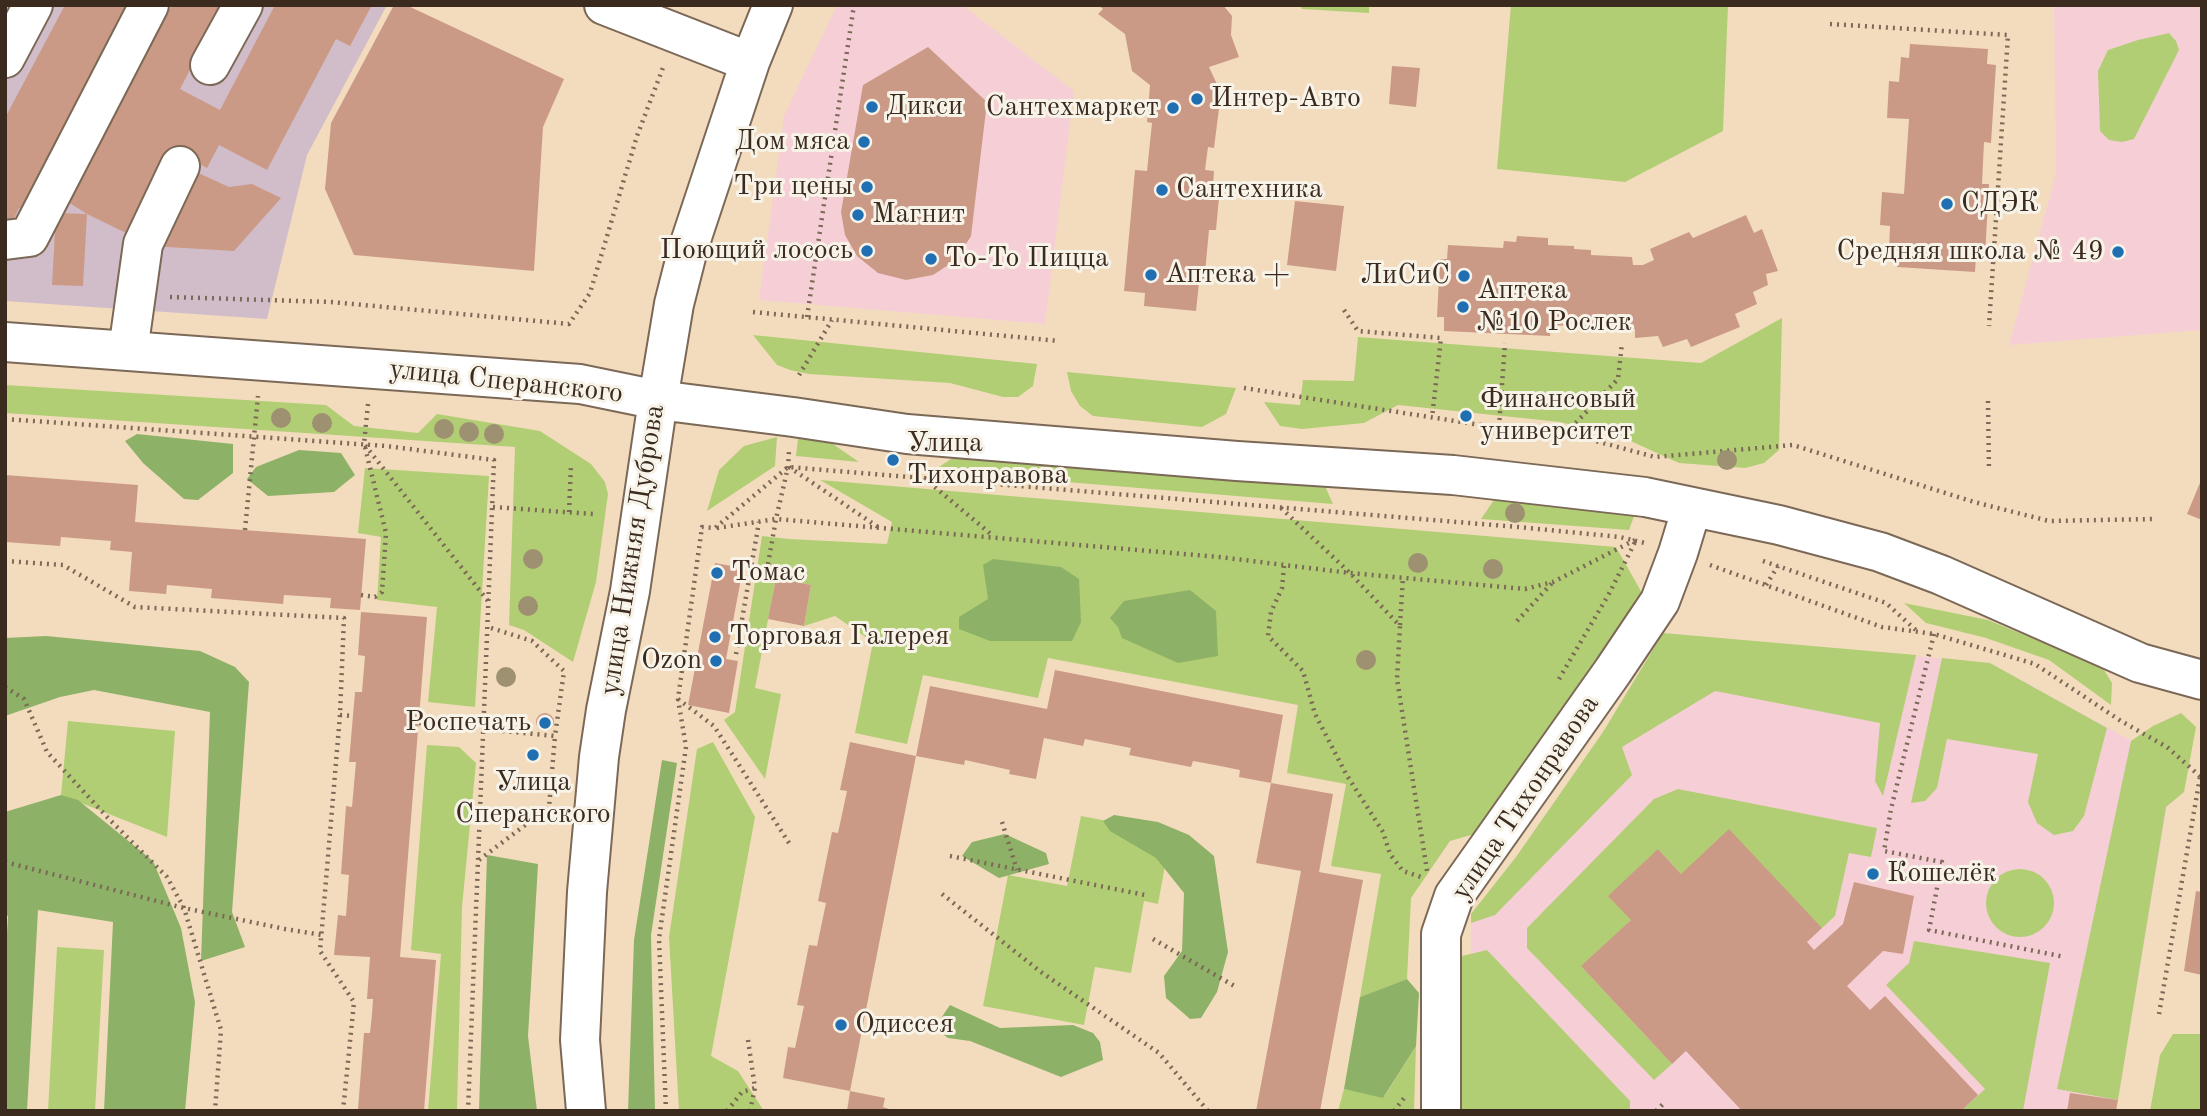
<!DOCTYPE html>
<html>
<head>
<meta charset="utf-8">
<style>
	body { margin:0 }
	#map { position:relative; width:2207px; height:1116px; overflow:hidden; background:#f3dcbe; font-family:"Old Standard TT",serif }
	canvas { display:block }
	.frame { position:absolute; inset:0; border:7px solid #3b2a1e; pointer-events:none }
</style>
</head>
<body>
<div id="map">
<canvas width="2207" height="1116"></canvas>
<div class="frame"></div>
</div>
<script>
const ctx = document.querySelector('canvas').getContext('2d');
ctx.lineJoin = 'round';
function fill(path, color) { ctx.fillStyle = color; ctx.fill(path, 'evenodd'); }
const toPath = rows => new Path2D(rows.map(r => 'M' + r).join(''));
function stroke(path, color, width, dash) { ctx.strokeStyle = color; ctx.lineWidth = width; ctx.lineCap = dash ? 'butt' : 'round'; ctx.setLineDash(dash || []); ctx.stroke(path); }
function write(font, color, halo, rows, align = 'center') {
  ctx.font = font + ' "Old Standard TT",serif'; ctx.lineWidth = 6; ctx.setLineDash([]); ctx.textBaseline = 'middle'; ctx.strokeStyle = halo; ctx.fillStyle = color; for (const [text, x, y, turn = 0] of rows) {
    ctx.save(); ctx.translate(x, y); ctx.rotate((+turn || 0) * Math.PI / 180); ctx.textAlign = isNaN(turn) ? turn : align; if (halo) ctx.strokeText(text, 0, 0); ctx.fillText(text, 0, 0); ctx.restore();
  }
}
fill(toPath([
	[837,5,962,5,1074,91,1045,324,759,300,784,116],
	[2054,5,2202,5,2202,330,2009,345,2056,173],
	[1663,633,1990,663,2174,764,2116,1111,1512,1111,1471,1068,1471,914,1516,857,1603,732]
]), '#f6cfd6');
fill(toPath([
	[5,5,387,5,307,155,267,319,5,301]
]), '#d1bdc9');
fill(toPath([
	[1300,5,1369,5,1369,13,1302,9],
	[1511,5,1728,5,1723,131,1625,182,1497,169],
	[2169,33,2176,41,2179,50,2134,139,2122,142,2109,140,2100,131,2098,71,2108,50,2138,40],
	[1782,318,1779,450,1764,463,1745,468,1679,463,1624,438,1560,422,1398,405,1364,423,1302,429,1280,426,1264,402,1300,405,1303,380,1354,381,1358,337,1701,363],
	[753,335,1037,364,1033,386,1018,397,1003,397,950,383,809,374,790,370,777,365],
	[1067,372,1236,388,1226,414,1202,427,1093,416,1080,406,1071,391],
	[5,385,326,405,354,426,418,433,437,414,540,431,591,464,605,482,608,494,596,582,573,662,524,630,509,625,515,447,5,413],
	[777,437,775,466,707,511,719,470,744,446],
	[798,439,830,442,859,462,796,456],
	[957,455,1324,484,1333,504,933,471],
	[365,468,489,476,475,707,428,702,437,607,377,600,381,537,358,533],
	[820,480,1616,547,1642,593,1599,660,1478,833,1450,841,1411,898,1407,979,1360,997,1381,874,1331,866,1346,784,1287,773,1298,705,1048,658,1038,698,923,675,907,744,855,733,873,642,835,616,804,626,811,585,776,578,755,688,781,694,765,779,724,720,735,712,762,536,789,539,887,544,892,522],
	[1494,500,1636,511,1629,530,1481,519],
	[1904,603,1988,620,2102,667,2112,683,2111,705,2049,660,1986,638,1926,623],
	[1663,633,1916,655,1883,796,1875,781,1880,723,1715,691,1622,747,1632,775,1495,915,1471,923,1471,914,1516,857,1603,732],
	[1942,658,1990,663,2107,728,2084,816,2073,831,2054,835,2037,823,2028,802,2038,754,1947,739,1937,788,1925,801,1911,803],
	[2181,713,2196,727,2184,792,2166,807,2118,1100,2057,1089,2131,741,2153,726],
	[68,721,175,731,167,837,61,795],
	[713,742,755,817,711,1056,738,1071,764,1111,679,1111,669,937,697,749],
	[427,745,459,747,476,763,462,907,457,1111,428,1111,441,954,411,950],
	[1678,789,1877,828,1871,857,1849,853,1835,916,1822,928,1681,874,1658,849,1631,920,1582,967,1672,1064,1654,1080,1527,948,1527,928,1654,799],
	[1081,816,1171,833,1158,904,1144,901,1131,973,1095,967,1084,1025,983,1006,1008,875,1067,886],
	'1986 903a34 34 0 1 1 68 0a34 34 0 1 1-68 0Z',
	[1914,941,2050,963,2023,1111,1961,1111,1985,1089,1886,985,1909,963],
	[57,947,104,950,95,1111,48,1111],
	[1487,950,1630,1101,1630,1111,1459,1111,1456,968,1462,956],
	[2173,1034,2202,1034,2202,1111,2150,1111,2160,1055],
	[1416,1046,1414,1111,1338,1111,1344,1089,1384,1097]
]), '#b2ce74');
fill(toPath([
	[137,434,233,444,233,473,198,500,184,499,143,463,125,441],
	[299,450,341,453,355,475,334,492,268,496,247,479,256,467],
	[993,559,1061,567,1079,579,1081,622,1072,641,990,641,959,629,959,617,988,599,983,565],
	[1190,590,1216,611,1218,656,1178,663,1122,638,1118,627,1110,618,1124,601],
	[46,636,200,651,235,667,249,682,232,912,245,947,201,961,210,712,94,690,60,697,5,716,5,638],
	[662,760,677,763,651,935,655,1111,628,1111,634,940],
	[61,795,78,800,153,861,181,928,195,1002,185,1111,104,1111,113,922,38,910,27,1111,5,1111,5,967,8,916,5,915,5,812],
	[1114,815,1158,822,1189,835,1214,856,1228,952,1217,992,1201,1018,1190,1019,1166,998,1164,976,1182,951,1184,893,1156,858,1110,831,1103,821],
	[1005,834,1046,853,1049,864,999,878,962,856,972,842],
	[487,855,538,864,528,1036,537,1111,479,1111],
	[1407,979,1419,993,1416,1046,1383,1098,1344,1089,1360,997],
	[950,1005,1000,1028,1073,1025,1093,1033,1100,1042,1103,1060,1061,1077,970,1041,948,1038,939,1031,939,1021]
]), '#8db166');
fill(toPath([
	[65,5,139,5,29,213,19,208,7,233,5,232,5,118],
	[172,5,224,5,180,89,220,110,275,5,372,5,350,46,336,39,267,170,219,145,207,168,172,150,128,234,87,214,68,202],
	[394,5,406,5,564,79,543,127,534,271,354,255,325,189,331,123],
	[1098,5,1223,5,1232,16,1231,35,1239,57,1209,67,1221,93,1214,148,1208,147,1205,170,1214,171,1213,186,1220,187,1216,230,1209,230,1204,283,1199,283,1196,311,1144,306,1145,293,1124,291,1135,170,1147,171,1152,123,1147,122,1150,85,1132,71,1125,34,1098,14,1103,9],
	[1910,44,1988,49,1987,64,1996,65,1991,143,1984,142,1982,184,1989,184,1985,256,1976,256,1975,272,1897,267,1898,252,1889,251,1890,226,1880,225,1882,192,1904,194,1909,119,1887,118,1889,81,1899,82,1901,57,1909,58],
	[928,47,987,102,971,236,956,260,933,275,906,280,878,273,857,256,845,235,841,212,863,85],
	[1392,66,1420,68,1416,107,1389,104],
	[194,171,229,187,252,184,281,198,234,251,151,246],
	[1295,201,1344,206,1336,271,1287,265],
	[56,213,87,214,83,286,52,285],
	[1746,215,1754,233,1762,229,1778,271,1766,274,1768,285,1753,292,1757,304,1735,314,1740,327,1691,347,1687,339,1663,347,1658,336,1635,338,1635,329,1551,325,1550,336,1444,331,1444,317,1437,317,1440,259,1447,259,1448,245,1503,248,1504,241,1516,242,1517,236,1548,238,1548,245,1574,246,1574,249,1591,250,1591,255,1632,257,1633,265,1643,265,1654,260,1650,249,1689,232,1693,238],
	[5,475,138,485,135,522,366,539,360,610,330,608,331,598,284,595,283,604,211,598,212,589,167,585,166,594,129,591,132,552,110,550,111,541,61,537,60,546,5,542],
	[2202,478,2202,520,2187,514],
	[715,563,743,568,726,659,738,661,729,713,688,705],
	[776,578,811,585,804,626,768,619],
	[361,612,427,617,400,957,436,960,424,1111,365,1111,358,1109,364,1033,370,1033,372,1014,373,999,367,999,370,957,334,955,338,915,346,916,349,875,341,874,346,806,352,807,356,762,349,762,355,692,362,692,365,656,358,655],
	[1055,670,1283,715,1271,783,1239,777,1240,770,1215,765,1193,761,1191,767,1129,755,1131,748,1085,739,1083,746,1044,738,1036,779,1009,774,1010,770,965,760,964,765,916,756,930,686,1047,709],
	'536 722a9 9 0 1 1 18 0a9 9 0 1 1-18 0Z',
	[850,742,916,756,850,1091,885,1098,883,1107,895,1111,847,1111,850,1091,783,1078,788,1047,795,1048,804,1006,797,1005,809,945,817,946,826,903,818,901,832,832,838,833,847,791,840,790],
	[1271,783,1333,794,1319,872,1363,880,1320,1111,1256,1111,1301,871,1256,863],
	[1729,829,1822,928,1807,942,1814,950,1843,924,1854,882,1914,896,1903,954,1883,951,1847,986,1870,1010,1885,996,1978,1095,1961,1111,1742,1111,1686,1051,1672,1064,1581,966,1631,920,1608,896,1658,849,1681,874],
	[2196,891,2202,892,2202,975,2184,971],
	[2070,1093,2118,1100,2116,1111,2067,1111]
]), '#cb9a86');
const minor = toPath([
	[604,5,750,62],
	[5,58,33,5],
	[210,65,243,5],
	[5,240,29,237,149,5],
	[5,342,580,384,658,400,793,417,907,434,1237,461,1453,475,1645,497,1779,525,1880,552,1941,575,2140,663,2202,680],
	[128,351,143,244,180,166],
	[586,1111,580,1040,587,892,599,757,606,710,630,591,658,400,674,304,688,249,750,62,773,5],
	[1441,1111,1441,934,1454,896,1613,671,1660,601,1678,553,1692,507]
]);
stroke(minor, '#7b6856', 42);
stroke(toPath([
	[1830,24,2008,35,1989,326],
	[170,297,331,302,569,324,590,293,637,136,664,65],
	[1344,310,1358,331,1441,338,1432,418],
	[753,312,1059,341],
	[807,317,854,5],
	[799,375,832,320],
	[1244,388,1500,428,1566,433,1655,457,1793,445,1974,502,2049,521,2152,519],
	[1988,401,1989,471],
	[368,404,364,444,488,601],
	[5,419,386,446,494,460,468,1111],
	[1499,427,1505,343],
	[1566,433,1618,379,1622,343],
	[789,467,878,527],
	[924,478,993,536],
	[493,507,593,514],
	[1281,508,1350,573,1400,626,1397,679,1427,871],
	[569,512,571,465],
	[717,528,776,519,1219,557,1350,573,1525,589,1553,582,1635,540],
	[245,530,258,396],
	[5,561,63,565,135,607,344,618,340,715,320,951,354,1002,343,1111],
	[1763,561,1886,603,1918,632],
	[768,564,776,519,788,467,789,451],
	[1710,565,1882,627,1934,634,2035,664,2121,721,2167,747,2202,778],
	[1284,566,1282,588,1271,612,1268,636,1303,671,1315,714,1346,774,1383,832,1390,854,1403,871,1424,878],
	[1766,585,1778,566],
	[361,595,375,597,382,592,386,533,365,447],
	[1517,621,1552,583],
	[1400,625,1403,577],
	[1934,634,1891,809,1884,851,1942,862,1929,930,2065,957],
	[736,654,759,522],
	[1559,679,1610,592,1636,540],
	[5,687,24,699,47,752,109,819,167,877,184,908,221,1030,215,1111],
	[678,699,714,726,789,843],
	[340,715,353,716],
	[419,723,555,736,564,671,532,641,488,627],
	[1002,822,1017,870],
	[950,856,1145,895],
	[479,860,549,807,555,736],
	[5,862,184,908,285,929,322,935],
	[942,894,1041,972,1159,1053,1208,1111],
	[1153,939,1236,987],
	[2159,1014,2200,777],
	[748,1040,755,1088,750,1111],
	[666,1111,659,939,686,747,678,699,702,527,715,528,788,467,1518,527,1620,537,1645,543],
	[727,1111,742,1092,755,1088],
	[1394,1111,1404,1098],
	[1656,1111,1664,1103]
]), '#7b6856', 4.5, [2, 5]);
stroke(minor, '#fff', 38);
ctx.fillStyle = '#9e9172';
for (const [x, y] of [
	[281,418],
	[322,423],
	[444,429],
	[469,432],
	[494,434],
	[1727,460],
	[1515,513],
	[533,559],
	[1418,563],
	[1493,569],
	[528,606],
	[1366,660],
	[506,677]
]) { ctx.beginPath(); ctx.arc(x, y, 10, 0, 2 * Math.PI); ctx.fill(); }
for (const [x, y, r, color] of [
	[1197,99,7,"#1f6fb2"],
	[872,107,7,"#1f6fb2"],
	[1173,108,7,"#1f6fb2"],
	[864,142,7,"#1f6fb2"],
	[867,187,7,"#1f6fb2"],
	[1162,190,7,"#1f6fb2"],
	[1947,204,7,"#1f6fb2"],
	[858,215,7,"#1f6fb2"],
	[867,251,7,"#1f6fb2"],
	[2118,252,7,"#1f6fb2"],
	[931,259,7,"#1f6fb2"],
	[1151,275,7,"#1f6fb2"],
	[1464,276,7,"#1f6fb2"],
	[1463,307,7,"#1f6fb2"],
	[1466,416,7,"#1f6fb2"],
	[893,460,7,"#1f6fb2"],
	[717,573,7,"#1f6fb2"],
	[715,637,7,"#1f6fb2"],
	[716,661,7,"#1f6fb2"],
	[545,723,7,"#1f6fb2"],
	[533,755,7,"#1f6fb2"],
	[1873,874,7,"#1f6fb2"],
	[841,1025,7,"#1f6fb2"]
]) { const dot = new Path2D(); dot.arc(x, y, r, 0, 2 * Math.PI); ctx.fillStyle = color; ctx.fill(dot); stroke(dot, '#f7f3e8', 2.5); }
write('28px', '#3b2a1e', '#f7f3e8', [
	["Интер-Авто",1211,99],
	["Дикси",886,107],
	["Сантехмаркет",1159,108,"right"],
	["Дом мяса",850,142,"right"],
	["Три цены",853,187,"right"],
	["Сантехника",1176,190],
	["СДЭК",1961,204],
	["Магнит",872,215],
	["Поющий лосось",853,251,"right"],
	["Средняя школа № 49",2104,252,"right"],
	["То-То Пицца",945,259],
	["Аптека +",1165,275],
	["ЛиСиС",1450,276,"right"],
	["Аптека",1477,291],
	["№10 Рослек",1477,323],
	["Финансовый",1480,400],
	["университет",1480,432],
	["Улица",907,444],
	["Тихонравова",907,476],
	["Томас",731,573],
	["Торговая Галерея",729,637],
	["Ozon",702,661,"right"],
	["Роспечать",531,723,"right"],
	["Улица",533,783,"center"],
	["Сперанского",533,815,"center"],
	["Кошелёк",1887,874],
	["Одиссея",855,1025]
], 'left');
write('28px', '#3b2a1e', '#f7f3e8', [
	["улица Сперанского",506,382,6],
	["улица Нижняя Дуброва",633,550,-81],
	["улица Тихонравова",1526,798,-56]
]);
</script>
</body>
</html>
